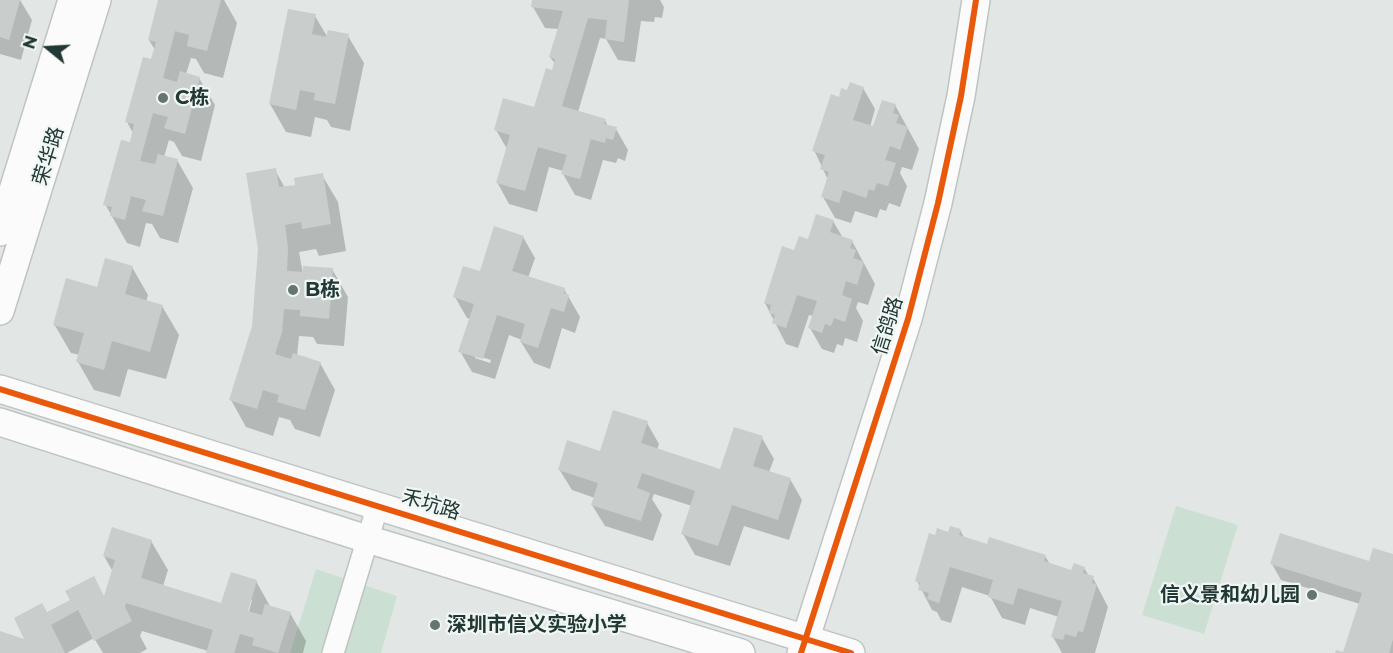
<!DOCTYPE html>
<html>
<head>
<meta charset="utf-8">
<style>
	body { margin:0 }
	#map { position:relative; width:1393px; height:653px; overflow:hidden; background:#e2e7e5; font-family:Montserrat,sans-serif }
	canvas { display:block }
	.north { position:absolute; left:18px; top:18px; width:60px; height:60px; -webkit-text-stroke:4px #f0f6f4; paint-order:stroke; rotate:288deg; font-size:16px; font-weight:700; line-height:24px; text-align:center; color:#223834 }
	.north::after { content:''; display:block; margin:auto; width:21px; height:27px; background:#223834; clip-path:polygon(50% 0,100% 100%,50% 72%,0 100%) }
</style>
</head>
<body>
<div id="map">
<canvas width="1393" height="653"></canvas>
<div class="north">N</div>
</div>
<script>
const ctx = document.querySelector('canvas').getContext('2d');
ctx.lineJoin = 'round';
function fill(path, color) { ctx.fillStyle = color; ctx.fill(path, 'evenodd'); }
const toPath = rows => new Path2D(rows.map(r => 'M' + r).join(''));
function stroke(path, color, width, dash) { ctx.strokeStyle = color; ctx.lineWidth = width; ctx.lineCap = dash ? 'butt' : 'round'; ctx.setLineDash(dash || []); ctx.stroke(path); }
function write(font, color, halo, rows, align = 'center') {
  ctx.font = font + ' Montserrat,"Noto Sans SC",sans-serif'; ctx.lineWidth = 4.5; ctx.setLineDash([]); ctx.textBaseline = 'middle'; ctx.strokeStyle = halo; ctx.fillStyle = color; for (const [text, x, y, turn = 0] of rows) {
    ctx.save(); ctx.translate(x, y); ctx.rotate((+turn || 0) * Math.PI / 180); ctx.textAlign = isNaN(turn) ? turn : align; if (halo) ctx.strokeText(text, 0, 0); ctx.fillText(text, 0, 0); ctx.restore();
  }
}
fill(toPath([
	[1176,506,1238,525,1204,634,1142,615],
	[316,569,397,596,381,653,290,653]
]), '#ccdfd3');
fill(toPath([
	[0,0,20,0,32,20,21,60,0,54],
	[160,0,224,0,237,23,223,78,204,73,196,59,191,58,186,74,199,78,215,105,201,161,182,156,174,142,169,140,164,157,177,160,193,188,178,243,160,238,152,224,146,223,140,247,127,243,105,204,131,143,133,133,127,122,155,50,149,40],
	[534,0,660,0,664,7,662,18,655,17,654,22,641,21,635,62,618,60,606,39,600,38,578,112,605,120,608,127,616,129,628,150,625,161,618,158,616,163,603,160,591,200,575,195,563,174,563,171,549,167,537,212,509,204,497,182,507,149,496,130,535,109,553,71,555,64,550,57,559,29,545,28,533,7],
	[315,16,328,38,348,36,364,63,350,131,331,127,327,120,315,117,311,137,286,132,270,104],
	[863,88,875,109,870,127,874,128,895,105,919,149,912,170,902,167,900,173,907,186,900,207,889,203,886,211,880,209,877,218,855,211,851,223,835,218,823,197,828,180,814,150,840,99,848,92],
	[275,170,285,188,297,186,322,175,338,202,346,251,319,256,316,249,299,252,303,274,332,269,348,297,344,346,317,344,313,337,299,336,297,356,320,363,335,390,320,437,295,429,290,420,279,417,273,436,246,427,231,400,254,327],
	[833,221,843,238,852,241,875,284,868,305,858,302,856,308,863,321,857,342,845,338,843,346,837,344,834,353,822,349,810,328,814,316,809,315,798,348,786,344,765,303,795,252],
	[523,237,535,258,528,278,564,289,580,317,575,333,562,328,550,369,534,363,521,342,522,340,509,335,495,379,472,372,460,351,470,319,467,318,455,297],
	[475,355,491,360,490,363,475,358],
	[132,267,148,295,146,302,162,306,179,335,166,379,128,369,120,397,94,390,78,362,80,355,71,353,54,324,98,289],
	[647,423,659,444,657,450,721,471,762,438,774,459,769,472,790,479,802,500,789,540,744,526,730,566,695,555,683,534,692,506,654,494,652,499,662,515,653,541,605,526,592,505,595,498,572,490,559,469,601,452],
	[960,530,965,539,988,546,1045,556,1050,564,1072,572,1084,568,1089,576,1093,578,1108,607,1095,653,1062,653,1053,637,1059,617,1030,608,1025,625,1002,618,990,596,962,587,951,623,941,620,937,612,932,610,917,581,936,536],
	[151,541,168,570,163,586,222,605,256,581,271,608,290,613,306,641,303,653,207,653,208,651,142,631,140,636,147,649,140,653,103,653,94,638,67,653,0,653,0,631,1,633,27,641,46,614,105,599,113,572,104,556],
	[249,600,252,600,247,619],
	[1393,555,1393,653,1345,653,1360,604,1281,580,1272,564,1370,563]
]), '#0003');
fill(toPath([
	[0,0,20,0,9,40,0,37],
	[158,0,221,0,207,51,187,46,189,35,175,31,163,78,177,82,180,71,200,77,185,134,164,128,168,117,153,113,140,161,155,164,158,154,178,159,163,216,142,211,146,200,131,196,125,220,110,216,112,207,103,205,121,140,130,142,134,124,125,122,143,57,151,59,156,42,148,40],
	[532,0,629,0,624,42,605,39,607,20,588,18,562,106,606,119,604,124,617,127,613,140,606,138,605,143,591,139,580,179,561,174,567,155,538,147,525,191,496,183,510,135,494,130,503,98,534,107,546,68,552,70,555,59,549,57,563,11,531,7],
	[288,9,316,14,312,34,326,37,328,30,349,34,335,104,314,100,315,93,300,90,296,110,269,104],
	[850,82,864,87,853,120,873,126,882,100,896,104,893,113,899,115,896,123,908,127,900,150,890,146,885,160,896,163,888,186,877,183,874,191,869,189,866,198,843,190,839,203,821,197,829,172,820,169,825,155,812,151,831,94,839,97,841,88,847,90],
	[276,168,279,187,295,185,294,178,323,173,331,224,302,229,301,222,285,225,288,248,287,271,303,272,303,266,333,268,329,319,300,316,300,310,284,309,282,332,275,354,291,359,293,353,321,362,305,410,277,402,279,395,263,390,257,409,229,400,252,326,258,249,246,173],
	[816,214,834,220,830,232,853,240,850,248,856,250,853,258,864,262,857,285,846,281,842,295,852,299,845,322,834,318,831,326,825,324,822,333,808,328,817,301,797,295,786,328,772,323,775,315,769,313,771,305,764,303,782,246,794,250,799,236,808,239],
	[494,226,524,236,512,271,565,288,564,293,569,295,564,312,551,308,538,348,520,342,525,324,497,315,483,359,458,352,474,304,453,297,463,266,480,271],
	[105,258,133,266,125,294,163,305,150,352,112,341,104,370,76,362,84,333,53,325,66,278,97,287],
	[613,410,648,421,641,443,720,469,734,427,763,436,753,466,791,478,778,520,732,505,718,546,681,534,695,491,642,473,637,488,650,493,641,521,591,505,598,483,558,470,567,440,600,451],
	[950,526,961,529,959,535,987,544,989,537,1046,555,1044,561,1071,570,1074,563,1085,567,1083,573,1094,576,1092,583,1097,584,1083,632,1078,631,1076,637,1065,634,1063,640,1051,637,1062,601,1018,588,1013,605,988,597,993,580,950,567,939,603,927,599,929,593,918,590,920,583,915,581,929,533,935,535,937,528,948,532],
	[112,527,152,540,141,578,221,603,231,572,257,580,248,611,262,615,265,604,291,612,278,653,252,645,254,638,240,634,234,653,206,653,213,630,126,603,125,607,132,621,94,641,78,610,51,625,65,653,0,653,0,631,24,639,14,618,42,603,47,612,70,600,65,591,94,576,104,596,115,560,103,556],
	[1280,533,1369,561,1373,548,1393,554,1393,639,1389,653,1335,653,1336,650,1343,652,1362,593,1270,564]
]), '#c9cecc');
const minor = toPath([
	[333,653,378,505]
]);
const tertiary = toPath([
	[0,232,72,0],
	[0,311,97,0],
	[0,389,851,653],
	[0,422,367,539,741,653],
	[801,653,908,319,938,203,961,96,976,0]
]);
stroke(minor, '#bfc4c2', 24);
stroke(tertiary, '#bfc4c2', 30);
stroke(minor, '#fbfbfb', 21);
stroke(tertiary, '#fbfbfb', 27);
stroke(toPath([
	[0,389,851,653],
	[801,653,908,319,938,203,961,96,976,0]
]), '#e8590c', 6);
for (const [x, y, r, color] of [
	[163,98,6,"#657572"],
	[293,290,6,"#657572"],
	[1312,595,6,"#657572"],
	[435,625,6,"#657572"]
]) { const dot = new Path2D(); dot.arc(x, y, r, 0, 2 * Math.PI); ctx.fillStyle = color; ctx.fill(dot); stroke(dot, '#f0f6f4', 2); }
write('bold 20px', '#223834', '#f0f6f4', [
	["C栋",175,98],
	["B栋",305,290],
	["信义景和幼儿园",1300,595,"right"],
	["深圳市信义实验小学",447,625]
], 'left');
write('20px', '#223834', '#f0f6f4', [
	["荣华路",49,156,-73],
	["信鸽路",888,326,-73],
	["禾坑路",431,505,17]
]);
</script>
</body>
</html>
